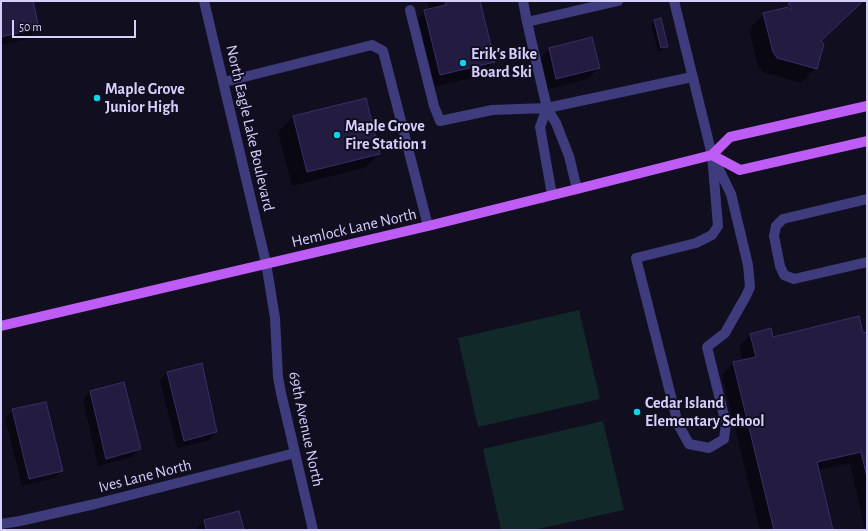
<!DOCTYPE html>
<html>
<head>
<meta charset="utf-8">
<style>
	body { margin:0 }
	#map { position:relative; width:868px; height:531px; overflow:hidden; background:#110e20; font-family:"Alegreya Sans",sans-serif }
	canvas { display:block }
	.frame { position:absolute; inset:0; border:2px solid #d5cffc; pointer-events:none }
	.scale { position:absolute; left:12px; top:20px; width:124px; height:18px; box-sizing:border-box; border:2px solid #d5cffc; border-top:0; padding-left:5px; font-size:12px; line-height:14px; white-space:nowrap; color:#d5cffc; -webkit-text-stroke:3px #110e20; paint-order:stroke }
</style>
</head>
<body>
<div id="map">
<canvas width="868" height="531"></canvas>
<div class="frame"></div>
<div class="scale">50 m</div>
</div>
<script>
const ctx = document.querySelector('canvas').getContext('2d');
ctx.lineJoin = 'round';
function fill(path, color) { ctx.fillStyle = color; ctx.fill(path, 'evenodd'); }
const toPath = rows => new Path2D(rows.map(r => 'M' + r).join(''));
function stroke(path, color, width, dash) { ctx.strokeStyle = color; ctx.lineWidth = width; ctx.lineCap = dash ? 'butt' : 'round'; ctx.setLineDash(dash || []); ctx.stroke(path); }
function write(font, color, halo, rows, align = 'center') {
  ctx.font = font + ' "Alegreya Sans",sans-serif'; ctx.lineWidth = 4; ctx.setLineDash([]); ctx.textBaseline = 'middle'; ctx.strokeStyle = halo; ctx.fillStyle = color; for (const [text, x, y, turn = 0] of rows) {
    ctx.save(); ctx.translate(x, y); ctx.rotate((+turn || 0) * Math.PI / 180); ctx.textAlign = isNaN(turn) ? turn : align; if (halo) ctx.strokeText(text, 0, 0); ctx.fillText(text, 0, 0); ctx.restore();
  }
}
fill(toPath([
	[579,310,600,399,478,427,458,338],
	[603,421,624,510,534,530,501,530,483,449]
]), '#112929');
fill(toPath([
	[1,1,32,1,38,28,27,39,1,45],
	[427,1,479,1,493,62,479,76,425,89,410,26,425,11,430,10],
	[793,1,862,1,820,41,816,68,801,83,763,72,758,66,749,29,764,14,785,9],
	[655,21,667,46,663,50,658,51,651,25],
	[591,38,599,68,587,79,545,90,538,61,549,49],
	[293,117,379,154,364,168,292,186,278,132],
	[867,333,867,530,865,530,850,463,818,470,832,530,760,530,722,375,733,363,743,361,739,346,751,334,773,339],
	[167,373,216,432,209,440,177,448,160,381],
	[90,392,139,449,132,457,98,466,83,400],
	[13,410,62,470,54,478,22,486,5,418],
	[239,513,243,530,197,530,196,528,204,521]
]), '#0007');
const building = toPath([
	[1,1,33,1,39,28,1,37,1,1],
	[445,1,480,1,495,62,440,75,424,10,446,5,445,1],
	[792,1,863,1,821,41,824,44,817,69,777,58,773,52,763,13,788,7,791,10,792,9,788,4,792,1],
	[661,18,668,47,661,48,654,20,661,18],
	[592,37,600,68,556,79,549,48,592,37],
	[366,98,380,154,307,172,293,116,366,98],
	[859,316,863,333,867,332,867,477,861,452,817,462,833,530,774,530,733,362,756,357,750,334,771,328,773,337,859,316],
	[202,363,217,432,184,441,167,372,202,363],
	[124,382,141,449,106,459,90,391,124,382],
	[46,402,63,471,29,479,12,409,46,402],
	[239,511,244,530,206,530,204,520,239,511]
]);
fill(building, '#231b40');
stroke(building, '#3a2e6a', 1);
stroke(toPath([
	[204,1,266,263,275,318,278,377,281,393,313,530],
	[523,1,527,22,618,1],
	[674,1,712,155,718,226,712,235,696,243,636,258,678,424,689,444,709,448,724,439,726,424,707,347,725,333,746,296,750,287,748,265,731,194,712,155],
	[410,10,434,106,440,121,492,110,547,108,692,77],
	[527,22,547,108,556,123,569,156,577,189],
	[224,82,372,45,383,51,428,226],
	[547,108,540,127,552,195],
	[867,199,783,219,776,226,774,236,780,266,784,275,794,279,867,262],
	[1,524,20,521,95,504,295,453]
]), '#3e3c7c', 10);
stroke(toPath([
	[712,155,740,170,867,141],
	[1,326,428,226,577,189,712,155,730,137,867,106]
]), '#bd5df6', 10);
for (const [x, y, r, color] of [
	[463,63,4,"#0dd4eb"],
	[97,98,4,"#0dd4eb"],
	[337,135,4,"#0dd4eb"],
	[637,412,4,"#0dd4eb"]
]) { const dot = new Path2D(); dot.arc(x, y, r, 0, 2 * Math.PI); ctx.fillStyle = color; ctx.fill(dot); stroke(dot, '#110e20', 1.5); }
write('bold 16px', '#d5cffc', '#110e20', [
	["Erik's Bike",471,54],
	["Board Ski",471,72],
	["Maple Grove",105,89],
	["Junior High",105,107],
	["Maple Grove",345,126],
	["Fire Station 1",345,144],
	["Cedar Island",645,403],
	["Elementary School",645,421]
], 'left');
write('16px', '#d5cffc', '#110e20', [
	["North Eagle Lake Boulevard",250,128,77],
	["Hemlock Lane North",354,228,-13],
	["69th Avenue North",306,429,78],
	["Ives Lane North",145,476,-14]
]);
</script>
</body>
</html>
